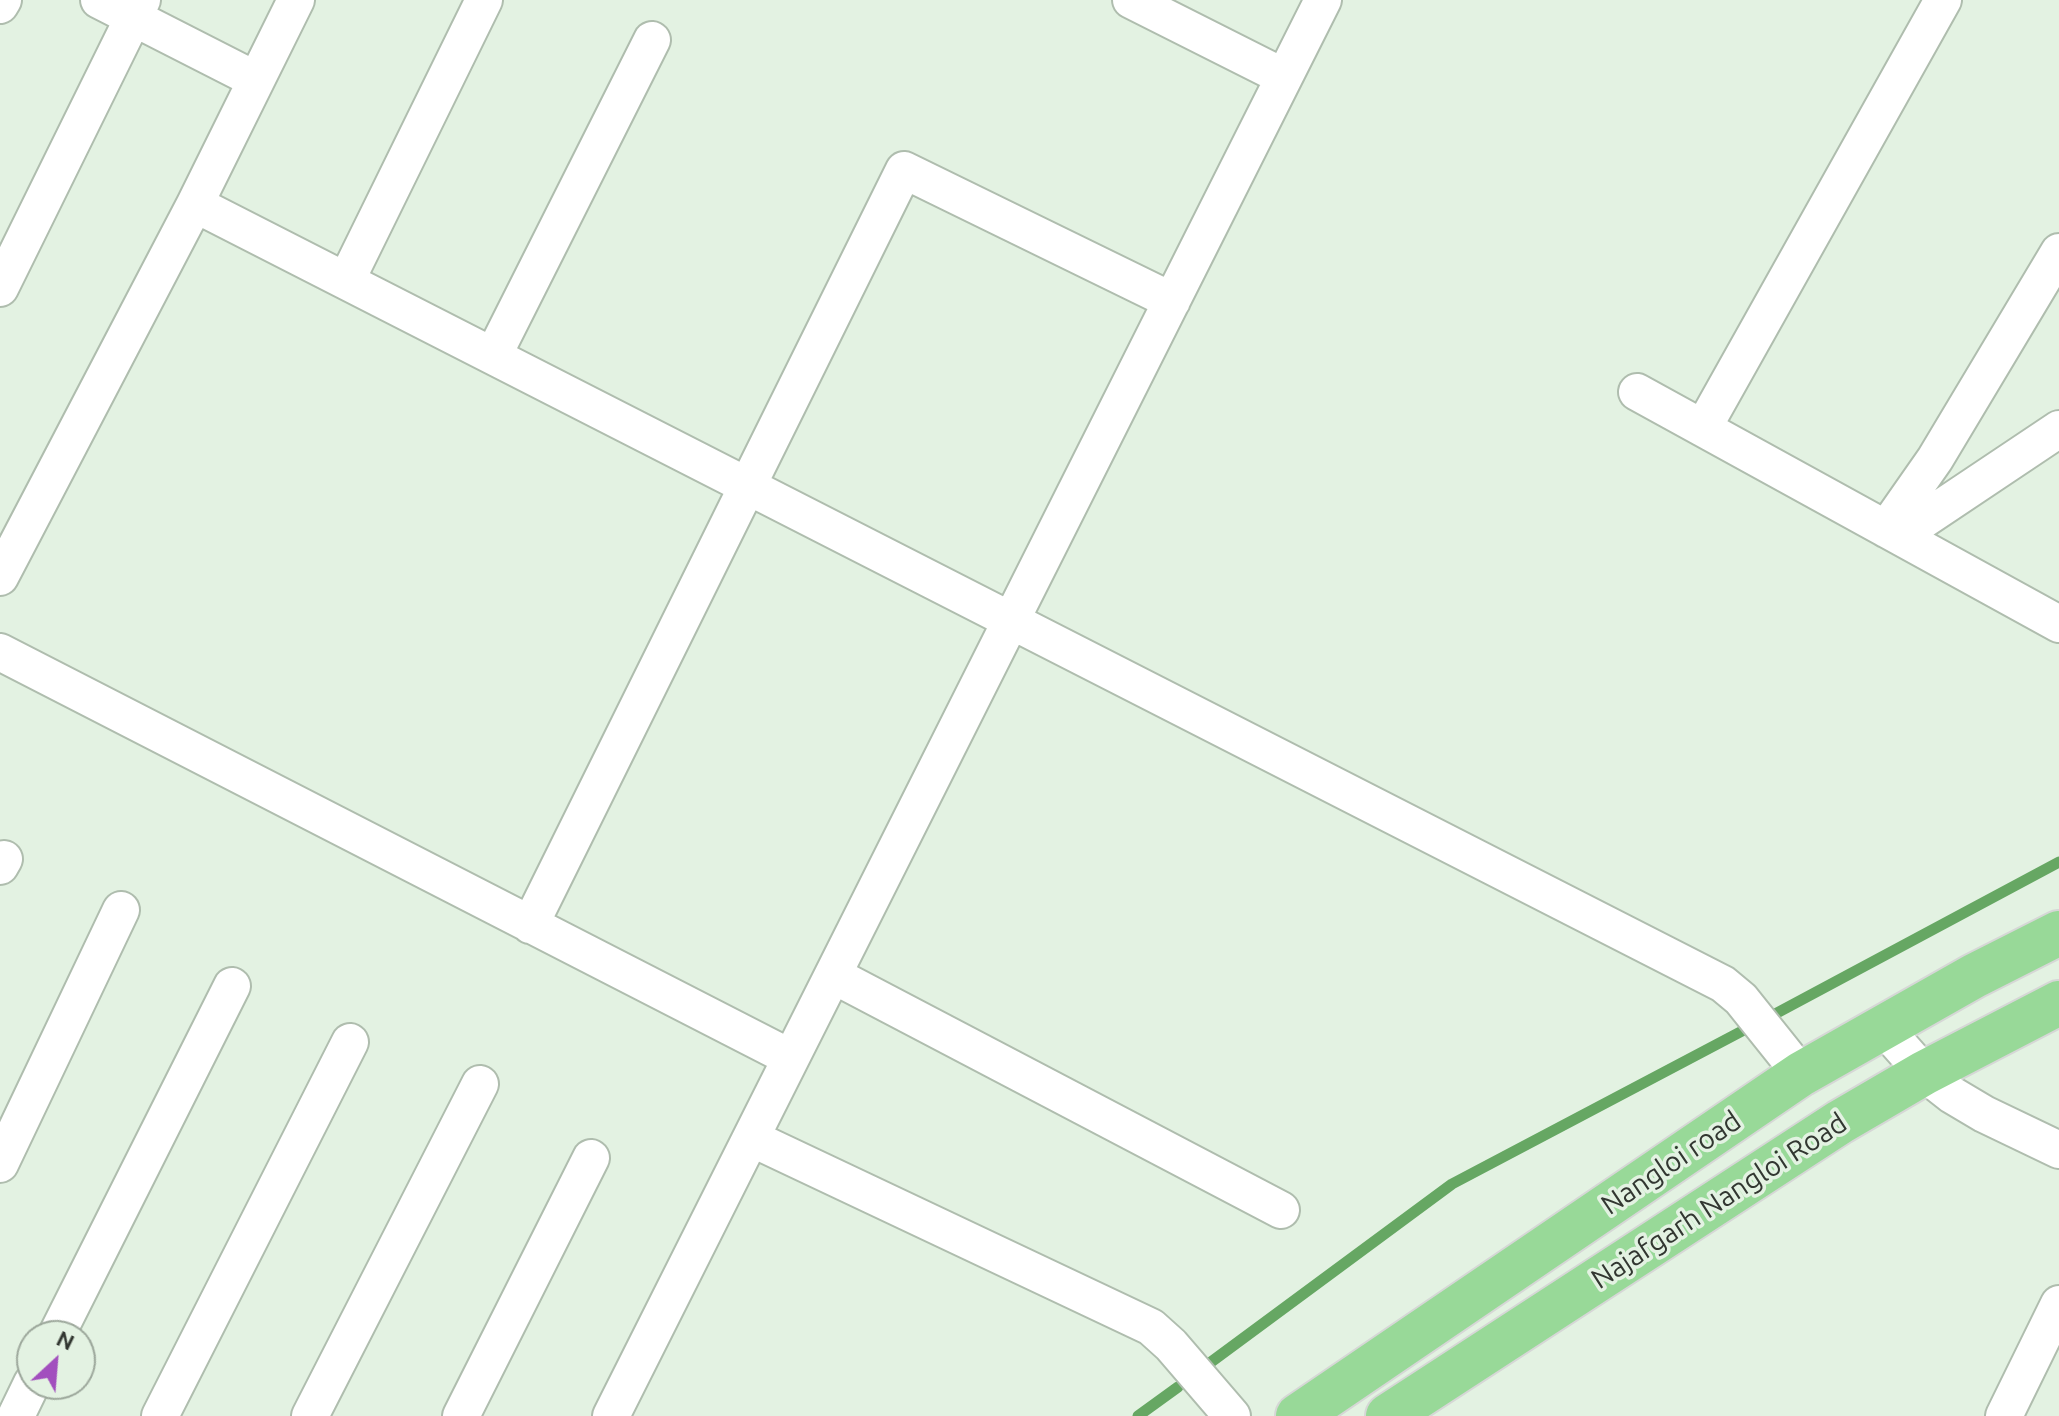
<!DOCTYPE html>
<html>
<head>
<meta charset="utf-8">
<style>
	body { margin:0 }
	#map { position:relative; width:2059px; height:1416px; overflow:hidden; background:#e3f2e2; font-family:Ubuntu,sans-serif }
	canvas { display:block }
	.north { position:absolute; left:16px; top:1320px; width:80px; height:80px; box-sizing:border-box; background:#e3f2e2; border:2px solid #9ca79b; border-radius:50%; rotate:26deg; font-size:22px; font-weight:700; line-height:32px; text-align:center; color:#323731 }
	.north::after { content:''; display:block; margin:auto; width:28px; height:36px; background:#a24fbe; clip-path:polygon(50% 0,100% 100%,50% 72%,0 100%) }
</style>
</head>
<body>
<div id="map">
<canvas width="2059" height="1416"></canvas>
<div class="north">N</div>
</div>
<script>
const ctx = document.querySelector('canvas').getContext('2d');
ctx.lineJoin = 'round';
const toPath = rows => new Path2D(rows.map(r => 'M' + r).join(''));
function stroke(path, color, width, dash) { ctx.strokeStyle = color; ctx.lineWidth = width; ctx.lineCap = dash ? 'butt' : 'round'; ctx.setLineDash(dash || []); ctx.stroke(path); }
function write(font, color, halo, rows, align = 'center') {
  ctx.font = font + ' Ubuntu,sans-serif'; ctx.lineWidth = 7; ctx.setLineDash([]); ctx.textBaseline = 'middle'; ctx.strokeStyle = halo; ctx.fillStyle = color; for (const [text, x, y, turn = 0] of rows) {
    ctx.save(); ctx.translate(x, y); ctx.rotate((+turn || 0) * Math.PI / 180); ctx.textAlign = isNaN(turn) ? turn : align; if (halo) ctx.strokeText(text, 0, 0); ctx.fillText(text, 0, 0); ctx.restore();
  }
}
stroke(toPath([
	[1775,1014,2059,862],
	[1207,1365,1452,1184,1744,1030],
	[1138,1416,1178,1387]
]), '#66a763', 11);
const minor = toPath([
	[99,0,254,79],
	[1131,0,1284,77],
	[0,5,3,0],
	[195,204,1723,984,1741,999,1801,1074],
	[346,281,484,0],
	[0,288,142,0],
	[493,356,652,40],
	[1637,392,2059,624],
	[1703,428,1943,0],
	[1886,529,1935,459,2059,252],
	[1899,536,2059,429],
	[0,577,195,204,296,0],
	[0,652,791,1058],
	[0,866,4,859],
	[530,925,904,170,1172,301],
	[833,975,1281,1210],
	[1885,1029,1924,1073,1952,1095,1984,1114,2059,1150],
	[751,1138,1151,1327,1171,1345,1232,1416],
	[0,1164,121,910],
	[56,1336,232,986],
	[16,1416,32,1383],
	[160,1416,350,1042],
	[310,1416,480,1084],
	[461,1416,591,1158],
	[611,1416,1323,0],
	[2004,1416,2059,1304]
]);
const major = toPath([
	[1298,1416,1801,1074,1974,976,2059,933],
	[1388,1416,1840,1122,1924,1073,2059,1003]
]);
stroke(minor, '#afbdae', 40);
stroke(major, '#d6d7d6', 48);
stroke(minor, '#fff', 36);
stroke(major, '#98d998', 44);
write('28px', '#323731', '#e3f2e2', [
	["Nangloi road",1671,1163,-34],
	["Najafgarh Nangloi Road",1719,1201,-33]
]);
</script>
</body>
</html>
